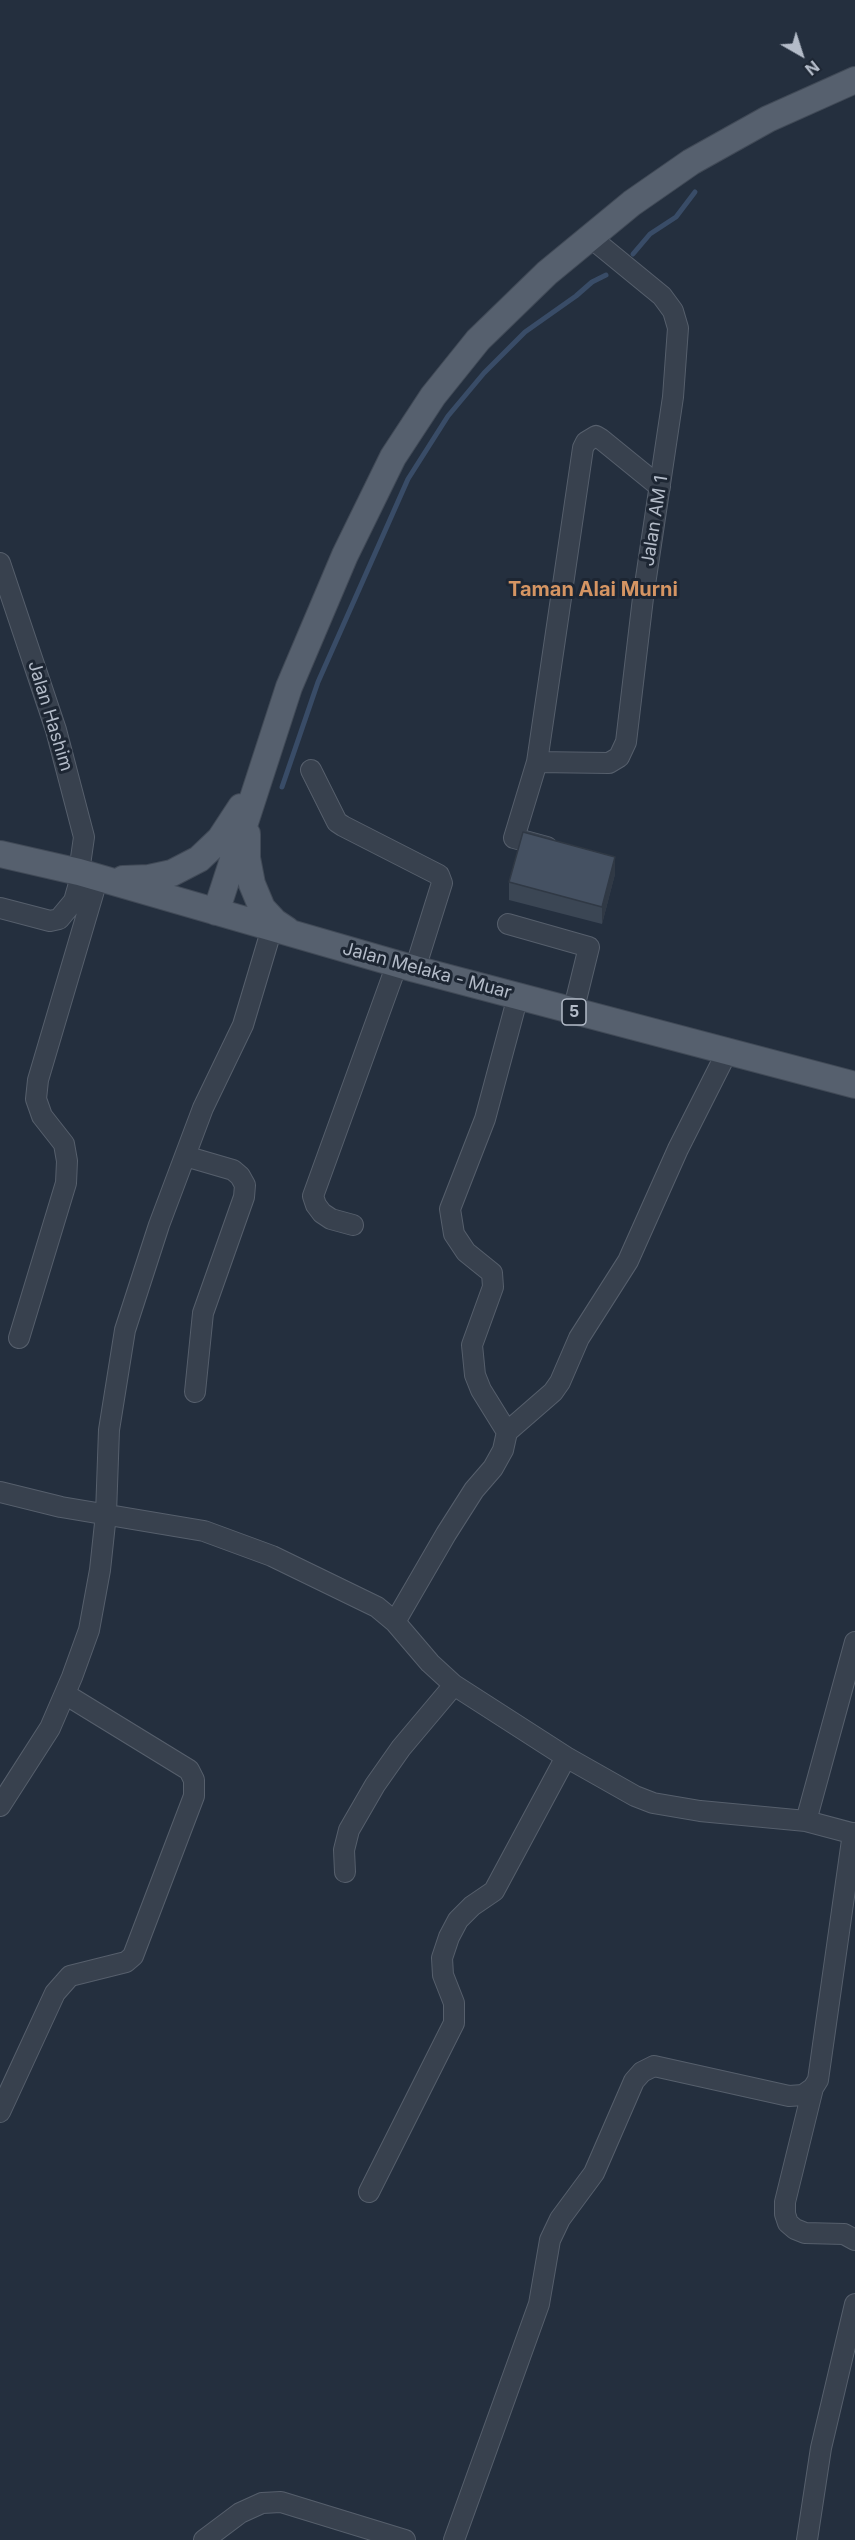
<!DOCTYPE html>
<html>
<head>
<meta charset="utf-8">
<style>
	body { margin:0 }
	#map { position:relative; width:855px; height:2540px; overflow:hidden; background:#242f3e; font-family:Inter,sans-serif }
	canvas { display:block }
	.north { position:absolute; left:771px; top:24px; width:60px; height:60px; -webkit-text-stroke:4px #1d2633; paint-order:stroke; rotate:141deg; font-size:16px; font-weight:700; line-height:24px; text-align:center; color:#b4bcc9 }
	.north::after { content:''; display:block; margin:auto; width:21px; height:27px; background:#b4bcc9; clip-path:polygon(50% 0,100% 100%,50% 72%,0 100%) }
</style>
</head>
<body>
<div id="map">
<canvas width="855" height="2540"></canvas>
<div class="north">N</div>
</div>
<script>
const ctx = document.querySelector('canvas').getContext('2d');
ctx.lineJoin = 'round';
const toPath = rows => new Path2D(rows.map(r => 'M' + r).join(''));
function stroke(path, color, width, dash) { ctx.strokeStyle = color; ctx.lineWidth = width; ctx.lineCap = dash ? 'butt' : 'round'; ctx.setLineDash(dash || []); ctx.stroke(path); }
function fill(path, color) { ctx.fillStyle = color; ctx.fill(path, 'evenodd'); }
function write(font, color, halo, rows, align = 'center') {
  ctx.font = font + ' Inter,sans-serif'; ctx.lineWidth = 6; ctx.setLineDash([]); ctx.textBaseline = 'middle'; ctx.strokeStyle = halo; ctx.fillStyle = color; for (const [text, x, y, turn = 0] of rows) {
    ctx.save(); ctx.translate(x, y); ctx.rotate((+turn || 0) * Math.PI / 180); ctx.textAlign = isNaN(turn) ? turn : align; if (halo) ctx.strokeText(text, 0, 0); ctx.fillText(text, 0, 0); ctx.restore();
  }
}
stroke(toPath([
	[633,254,650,234,676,217,695,192],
	[282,787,318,682,408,479,448,416,484,373,525,332,576,296,592,282,606,275]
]), '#394c67', 5);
const minor = toPath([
	[0,563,56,730,84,837,79,872],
	[537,762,609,763,619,757,626,742,643,598,673,397,678,328,673,311,662,296,590,237],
	[311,770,337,822,343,826,439,875,442,883,415,969],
	[547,847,514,838,537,762,583,448,586,442,596,436,601,439,660,487],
	[0,908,50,921,59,919,74,901,82,873],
	[508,924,589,947,573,1012],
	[185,1156,233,1170,240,1176,245,1185,244,1197,203,1313,195,1392],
	[353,1225,331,1219,322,1213,316,1205,313,1196,397,964],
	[19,1338,66,1183,67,1161,64,1144,42,1116,36,1099,38,1080,98,877],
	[507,1432,481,1390,475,1375,472,1345,493,1287,492,1273,466,1252,454,1234,450,1209,485,1119,518,996],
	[0,1492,61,1507,204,1531,272,1556,377,1607,395,1622,430,1663,454,1685,566,1757,635,1796,653,1803,700,1811,806,1821,855,1834],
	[395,1622,446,1534,474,1490,493,1468,503,1450,507,1432,553,1392,560,1382,579,1338,628,1261,678,1149,727,1052],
	[0,1806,50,1728,72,1677,89,1630,100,1570,106,1514,109,1430,125,1330,159,1225,203,1108,243,1025,272,928],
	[806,1821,855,1642],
	[345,1872,344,1850,349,1830,375,1785,401,1748,454,1685],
	[813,2088,785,2202,785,2214,788,2223,795,2229,805,2233,844,2234,855,2240],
	[0,2112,55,1993,70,1976,126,1962,133,1956,194,1796,194,1780,189,1770,65,1694],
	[369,2192,454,2023,454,2003,443,1975,442,1958,449,1937,458,1920,472,1906,494,1891,566,1757],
	[204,2540,240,2513,262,2503,281,2502,405,2540],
	[454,2540,539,2304,550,2240,560,2219,594,2173,634,2081,642,2072,654,2066,789,2096,803,2095,813,2088,818,2080,853,1833],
	[807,2540,821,2448,855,2304]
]);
const major = toPath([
	[247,834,247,858,252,884,262,908,275,922,287,930],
	[0,854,79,872,415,969,855,1085],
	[123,879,149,878,172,873,199,859,220,839,241,807],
	[216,912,289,687,345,555,393,457,433,396,478,340,547,273,632,203,691,162,768,119,855,80]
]);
stroke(minor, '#565f6c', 22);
stroke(major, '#414a57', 28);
stroke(minor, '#38414e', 20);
stroke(major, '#56606e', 26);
fill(toPath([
	[615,874,602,924,509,900,509,882]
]), '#3b4654');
fill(toPath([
	[615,857,615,874,602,924,602,907]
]), '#303945');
const building = toPath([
	[523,832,615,857,602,907,509,882,523,832]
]);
fill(building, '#455162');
stroke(building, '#303945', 1.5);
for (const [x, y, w] of [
	[574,1012,24]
]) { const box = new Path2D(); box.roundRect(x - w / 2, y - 13, w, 26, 4.5); ctx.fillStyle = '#1d2633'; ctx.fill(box); stroke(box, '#b4bcc9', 1.5); }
write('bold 16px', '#b4bcc9', null, [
	["5",574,1012]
]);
write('18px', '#b4bcc9', '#1d2633', [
	["Jalan AM 1",655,521,-81],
	["Jalan Hashim",50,716,73],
	["Jalan Melaka - Muar",427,971,15]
]);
write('bold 20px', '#d59563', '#1d2633', [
	["Taman Alai Murni",593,590]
]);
</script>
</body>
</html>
